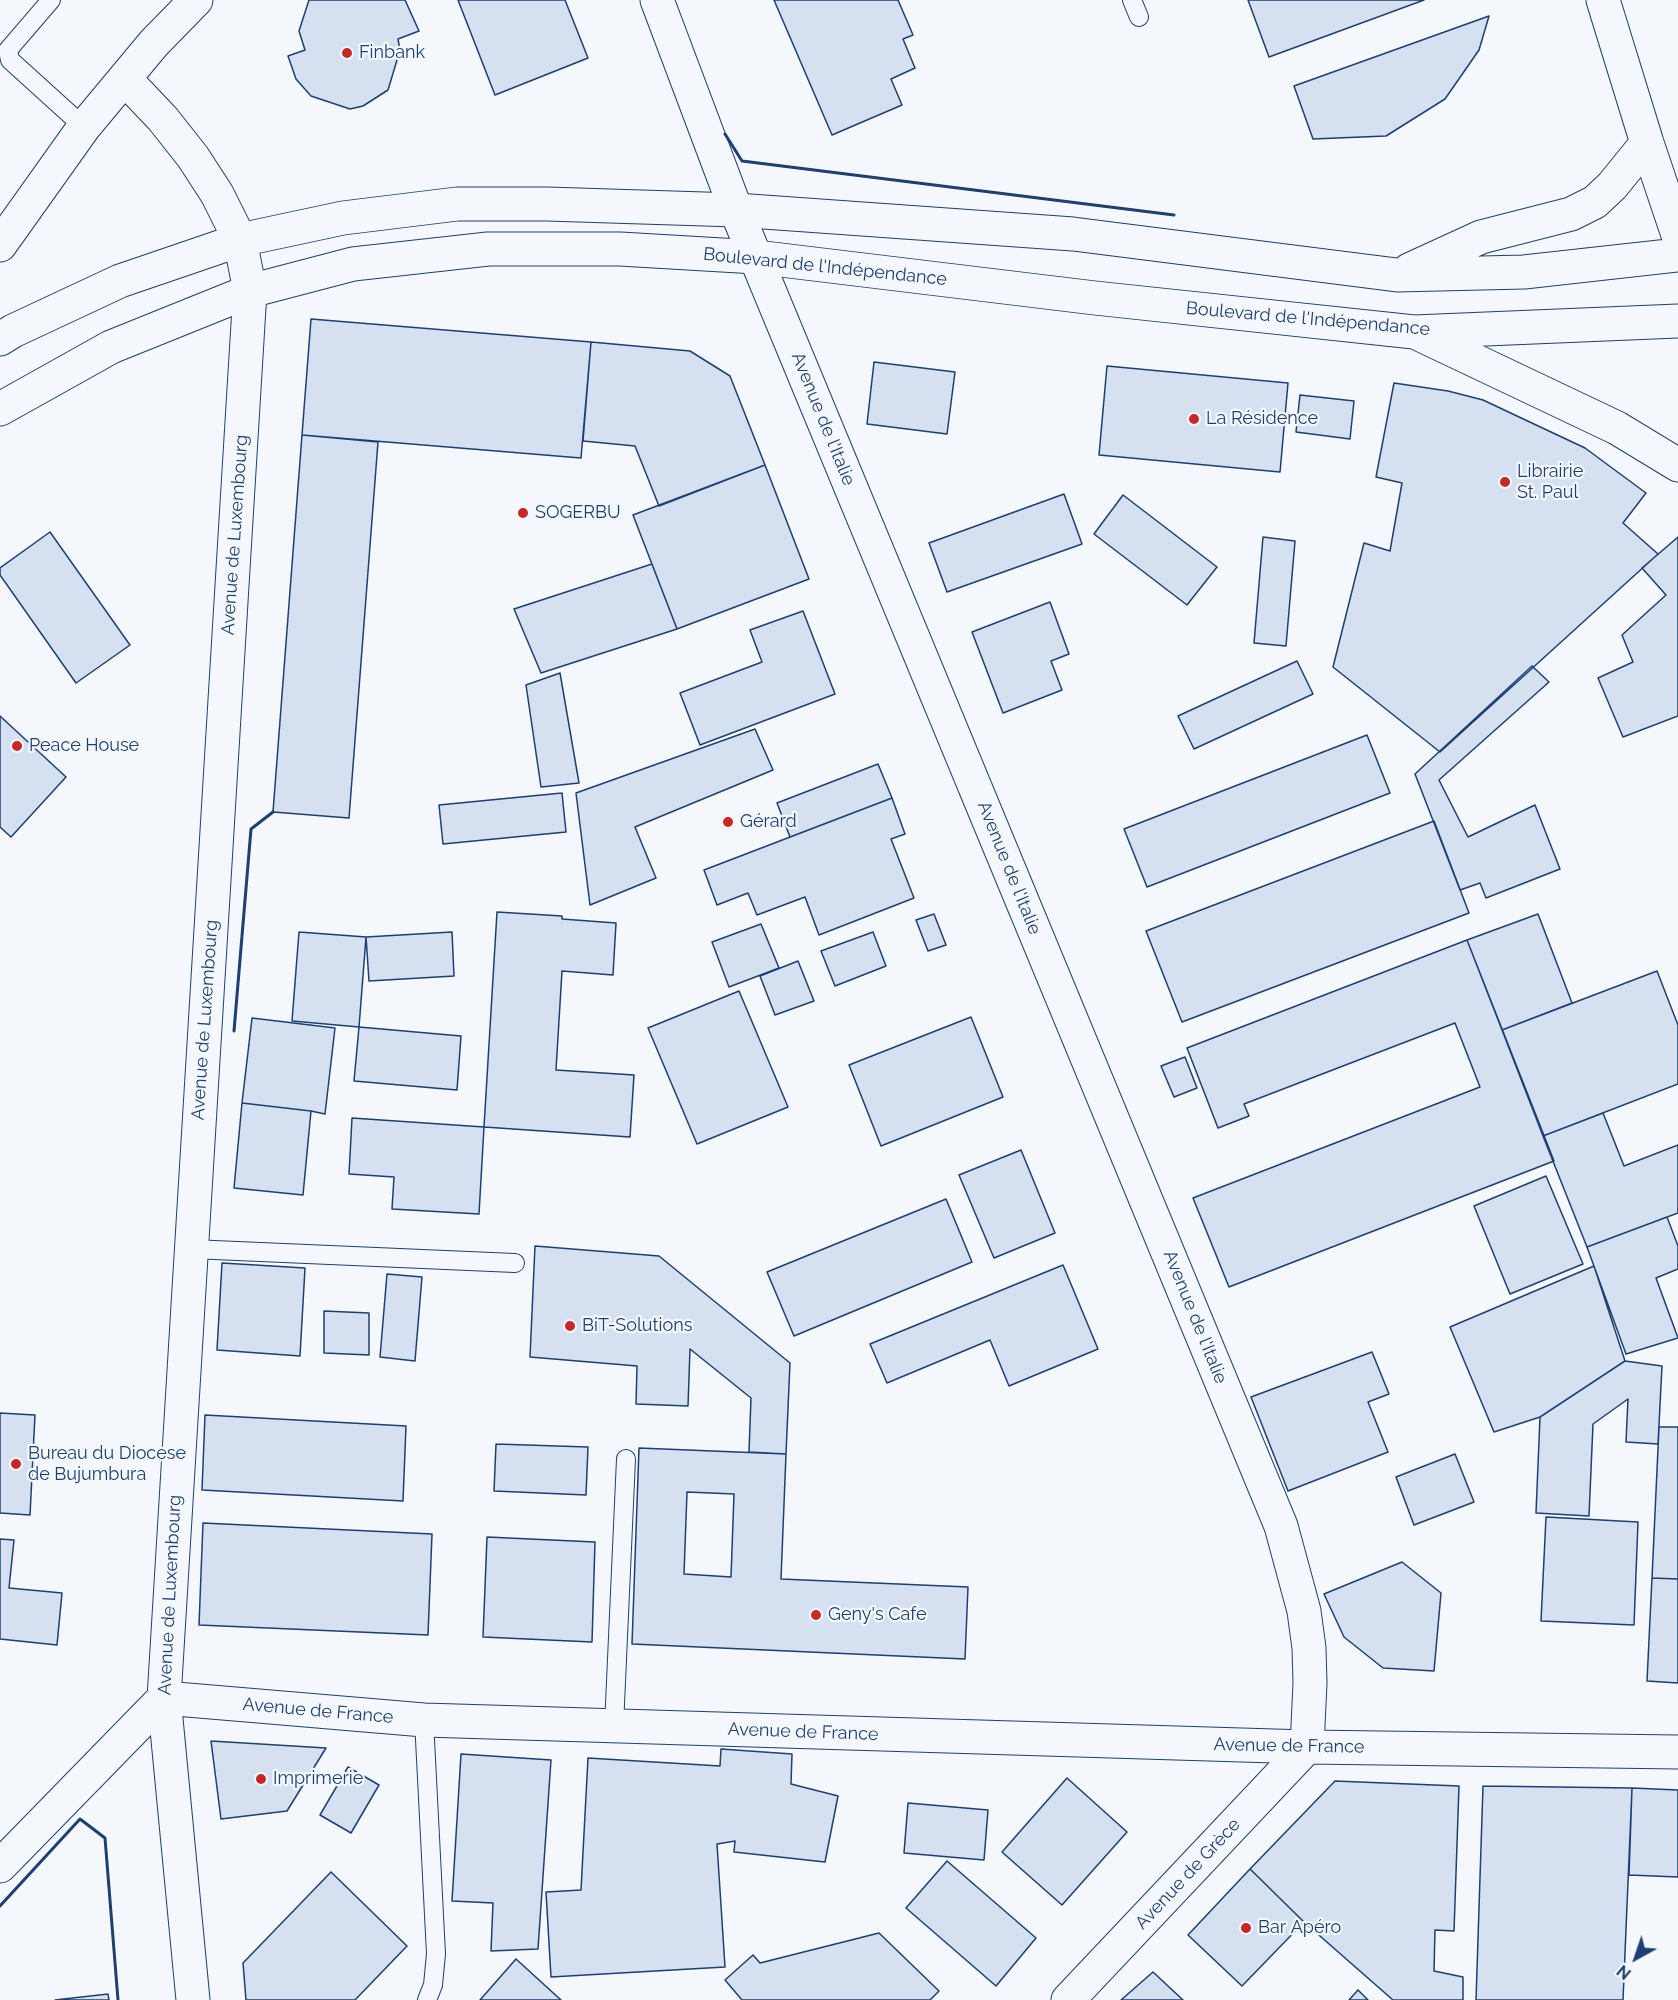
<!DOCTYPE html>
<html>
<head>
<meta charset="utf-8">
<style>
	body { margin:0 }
	#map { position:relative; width:1678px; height:2000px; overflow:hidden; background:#f4f7fb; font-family:Raleway,sans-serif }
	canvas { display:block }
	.north { position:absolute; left:1606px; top:1928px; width:60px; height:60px; -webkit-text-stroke:4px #f4f7fb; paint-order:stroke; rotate:220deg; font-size:16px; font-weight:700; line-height:24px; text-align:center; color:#1d3f73 }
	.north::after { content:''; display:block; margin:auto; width:21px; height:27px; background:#1d3f73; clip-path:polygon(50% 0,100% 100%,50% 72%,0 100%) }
</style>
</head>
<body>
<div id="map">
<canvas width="1678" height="2000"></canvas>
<div class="north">N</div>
</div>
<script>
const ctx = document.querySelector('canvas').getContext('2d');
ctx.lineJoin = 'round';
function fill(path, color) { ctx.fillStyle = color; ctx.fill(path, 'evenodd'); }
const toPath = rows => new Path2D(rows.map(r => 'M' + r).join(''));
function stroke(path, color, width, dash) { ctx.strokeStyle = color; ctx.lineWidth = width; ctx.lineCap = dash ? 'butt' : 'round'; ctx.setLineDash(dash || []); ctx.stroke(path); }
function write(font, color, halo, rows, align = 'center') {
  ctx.font = font + ' Raleway,sans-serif'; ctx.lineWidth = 4.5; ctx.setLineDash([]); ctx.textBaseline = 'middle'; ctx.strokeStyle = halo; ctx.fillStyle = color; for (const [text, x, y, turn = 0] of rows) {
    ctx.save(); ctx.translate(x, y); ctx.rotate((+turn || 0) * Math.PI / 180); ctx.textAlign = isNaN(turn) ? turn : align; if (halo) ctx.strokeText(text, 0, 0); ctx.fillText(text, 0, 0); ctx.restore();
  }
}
const building = toPath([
	[309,0,405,0,419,31,398,39,400,50,388,90,363,106,350,109,311,96,296,79,288,56,305,50,299,31,309,0],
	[458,0,565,0,588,58,495,95,458,0],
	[774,0,898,0,913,35,903,39,915,68,891,79,902,105,832,135,774,0],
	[1248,0,1424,0,1269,57,1248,0],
	[1489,16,1479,50,1445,99,1386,136,1313,139,1294,86,1489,16],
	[311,319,591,342,581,458,302,435,311,319],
	[591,342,690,351,730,376,765,465,659,506,635,446,583,441,591,342],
	[874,362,955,372,947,434,867,424,874,362],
	[1107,366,1288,383,1280,472,1099,455,1107,366],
	[1394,383,1448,391,1483,400,1585,448,1646,493,1623,523,1658,554,1440,752,1333,667,1364,543,1390,551,1402,483,1376,477,1394,383],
	[1300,395,1354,401,1350,439,1296,432,1300,395],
	[302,435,378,442,349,818,273,812,302,435],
	[765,465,809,579,677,629,633,515,765,465],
	[1064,494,1082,544,947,592,929,543,1064,494],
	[1123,495,1217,567,1187,605,1094,534,1123,495],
	[50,532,130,645,76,683,0,575,0,568,50,532],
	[1263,537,1295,541,1286,646,1254,643,1263,537],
	[1678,537,1678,716,1623,737,1598,678,1633,662,1622,635,1666,595,1642,568,1678,537],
	[652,564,677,629,541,673,514,609,652,564],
	[1050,602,1069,654,1051,661,1062,690,1003,713,972,632,1050,602],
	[803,611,835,694,700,745,680,693,762,662,750,630,803,611],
	[1297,661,1313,694,1194,749,1178,716,1297,661],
	[1532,666,1549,682,1439,780,1468,837,1535,805,1560,869,1486,898,1480,883,1460,890,1415,774,1532,666],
	[560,673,579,783,541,787,526,685,560,673],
	[0,716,66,777,11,837,0,827,0,716],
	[755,729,773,770,635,827,656,878,590,905,576,793,755,729],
	[1367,735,1390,793,1147,887,1124,829,1367,735],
	[878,764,892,798,790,837,777,803,878,764],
	[562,793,566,832,443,844,439,805,562,793],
	[892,798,905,834,891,839,914,898,819,935,805,897,757,915,748,893,717,905,704,870,892,798],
	[1434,821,1469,913,1182,1022,1146,931,1434,821],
	[497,912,562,916,562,919,616,923,613,975,562,971,556,1070,634,1075,630,1137,484,1127,497,912],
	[934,914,946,945,928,951,916,920,934,914],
	[1538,914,1572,1003,1502,1030,1467,940,1538,914],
	[761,924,779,968,729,987,712,942,761,924],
	[299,932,366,937,359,1027,292,1021,299,932],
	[452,932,454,976,369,981,366,937,452,932],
	[873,932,886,966,835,986,821,951,873,932],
	[1467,940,1554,1161,1229,1287,1193,1198,1480,1087,1455,1023,1244,1104,1249,1116,1218,1128,1187,1048,1467,940],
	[798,961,814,1001,775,1015,760,976,798,961],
	[1657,971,1678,1025,1678,1084,1543,1136,1502,1030,1657,971],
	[739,991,788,1107,697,1144,648,1028,739,991],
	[971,1017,1003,1097,881,1146,849,1065,971,1017],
	[252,1018,335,1028,325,1114,311,1111,242,1103,252,1018],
	[359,1027,461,1036,457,1090,354,1081,359,1027],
	[1185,1057,1197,1088,1174,1097,1161,1066,1185,1057],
	[242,1103,311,1111,303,1195,234,1188,242,1103],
	[1603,1113,1624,1166,1678,1145,1678,1213,1587,1247,1543,1136,1603,1113],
	[352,1118,484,1127,479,1214,392,1209,394,1177,349,1174,352,1118],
	[1021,1150,1055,1233,994,1258,959,1175,1021,1150],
	[1546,1176,1583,1264,1510,1294,1474,1206,1546,1176],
	[946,1199,972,1262,794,1336,767,1272,946,1199],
	[1667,1217,1678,1246,1678,1269,1656,1278,1678,1338,1626,1354,1587,1247,1667,1217],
	[535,1246,659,1256,790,1363,786,1454,749,1452,751,1398,690,1349,688,1406,636,1404,637,1366,530,1357,535,1246],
	[222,1263,305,1268,300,1356,217,1350,222,1263],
	[1063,1265,1098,1349,1009,1386,990,1340,887,1383,870,1344,1063,1265],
	[1594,1266,1625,1361,1540,1417,1494,1432,1450,1327,1594,1266],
	[387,1274,422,1277,415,1361,380,1357,387,1274],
	[324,1311,369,1313,369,1355,324,1353,324,1311],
	[1372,1352,1389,1394,1368,1402,1388,1452,1288,1491,1251,1397,1372,1352],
	[1625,1361,1662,1366,1658,1444,1626,1442,1628,1399,1593,1424,1589,1516,1536,1513,1540,1417,1625,1361],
	[0,1413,35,1415,30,1515,0,1513,0,1413],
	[205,1415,406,1426,403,1501,202,1490,205,1415],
	[1659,1427,1678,1427,1678,1579,1652,1578,1659,1427],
	[496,1444,588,1447,586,1495,494,1491,496,1444],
	[639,1448,786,1454,781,1579,968,1587,965,1659,632,1644,639,1448],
	[687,1492,734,1494,731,1577,684,1574,687,1492],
	[1455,1454,1474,1502,1414,1525,1396,1477,1455,1454],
	[1546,1517,1638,1522,1634,1625,1541,1621,1546,1517],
	[203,1523,432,1534,428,1635,199,1625,203,1523],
	[487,1537,595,1542,592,1642,483,1637,487,1537],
	[0,1539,14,1540,9,1588,62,1593,57,1645,0,1639,0,1539],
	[1402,1562,1441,1593,1434,1671,1383,1668,1344,1637,1324,1594,1402,1562],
	[1652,1578,1678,1579,1678,1683,1647,1681,1652,1578],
	[211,1741,326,1748,287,1811,221,1819,211,1741],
	[721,1749,792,1754,791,1784,838,1796,825,1862,734,1852,735,1841,717,1844,725,1967,551,1977,546,1892,581,1890,588,1758,720,1766,721,1749],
	[461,1754,551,1760,538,1949,491,1951,493,1903,452,1901,461,1754],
	[348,1767,379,1785,351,1833,320,1815,348,1767],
	[1067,1778,1127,1832,1062,1905,1002,1852,1067,1778],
	[1335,1781,1459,1786,1454,1931,1435,1930,1434,1971,1463,1977,1463,2000,1393,2000,1304,1922,1250,1869,1335,1781],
	[1483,1786,1632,1788,1623,2000,1476,2000,1483,1786],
	[1632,1788,1678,1790,1678,1877,1629,1875,1632,1788],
	[908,1803,988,1810,984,1860,904,1853,908,1803],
	[947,1861,1036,1938,996,1986,906,1908,947,1861],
	[1250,1869,1304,1922,1242,1986,1188,1935,1250,1869],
	[331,1872,407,1946,355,2000,246,2000,243,1963,331,1872],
	[879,1933,939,1991,930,2000,742,2000,725,1980,753,1955,760,1963,879,1933],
	[516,1959,561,2000,480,2000,516,1959],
	[1153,1972,1183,2000,1121,2000,1153,1972],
	[1358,1990,1368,2000,1349,2000,1358,1990],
	[108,1994,109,2000,55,2000,108,1994]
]);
fill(building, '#d5e0f0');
stroke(building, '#1d3f73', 1.5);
const service = toPath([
	[51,0,8,50,10,60,84,127],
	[1132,0,1139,17],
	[191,1249,515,1263],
	[424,1720,436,1954,433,1985,427,2000],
	[614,1726,626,1459]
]);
const minor = toPath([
	[657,0,736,210,1281,1526,1304,1611,1309,1648,1310,1683,1307,1747],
	[125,79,163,119,193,157,217,194,240,240,250,291,164,1698,193,2000],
	[0,245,84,127,154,43,196,0],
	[0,1866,164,1698,424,1720,1307,1747,1678,1752],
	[1068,2000,1307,1747]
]);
const tertiary = toPath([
	[1603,0,1647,143,1678,235],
	[1409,270,1481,237,1571,214,1595,202,1612,186,1647,143],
	[1419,334,1617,428,1678,465],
	[0,339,13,331,120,281,240,240,343,218,457,204,547,204,736,210,1073,234,1397,275,1524,272,1678,255],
	[0,409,111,347,250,291,353,264,488,249,620,249,756,257,1095,298,1414,332,1678,321]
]);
stroke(service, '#1d3f73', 20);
stroke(minor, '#1d3f73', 35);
stroke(tertiary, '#1d3f73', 35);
stroke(service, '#f4f7fb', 18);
stroke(minor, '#f4f7fb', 33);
stroke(tertiary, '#f4f7fb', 33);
stroke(toPath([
	[725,134,742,161,1174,215],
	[234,1031,251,829,273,812],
	[0,1906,80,1819,105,1838,118,2000]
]), '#1d3f73', 3);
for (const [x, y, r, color] of [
	[347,53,6,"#c62828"],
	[1194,419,6,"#c62828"],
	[1505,482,6,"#c62828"],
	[523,513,6,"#c62828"],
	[17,746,6,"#c62828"],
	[728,822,6,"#c62828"],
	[570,1326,6,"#c62828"],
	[16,1464,6,"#c62828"],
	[816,1615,6,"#c62828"],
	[261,1779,6,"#c62828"],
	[1246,1928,6,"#c62828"]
]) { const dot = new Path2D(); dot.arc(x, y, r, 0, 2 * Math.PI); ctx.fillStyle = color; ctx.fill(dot); stroke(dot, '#f4f7fb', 2); }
write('18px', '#1d3f73', '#f4f7fb', [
	["Finbank",359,53],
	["La Résidence",1206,419],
	["Librairie",1517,472],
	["St. Paul",1517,493],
	["SOGERBU",535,513],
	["Peace House",29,746],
	["Gérard",740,822],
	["BiT-Solutions",582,1326],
	["Bureau du Diocese",28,1454],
	["de Bujumbura",28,1475],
	["Geny's Cafe",828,1615],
	["Imprimerie",273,1779],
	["Bar Apéro",1258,1928]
], 'left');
write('18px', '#1d3f73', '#f4f7fb', [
	["Boulevard de l'Indépendance",825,267,6],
	["Boulevard de l'Indépendance",1308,319,5],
	["Avenue de l'Italie",823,419,68],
	["Avenue de Luxembourg",235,535,-86],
	["Avenue de l'Italie",1009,868,68],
	["Avenue de Luxembourg",205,1020,-86],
	["Avenue de l'Italie",1195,1317,68],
	["Avenue de Luxembourg",170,1595,-87],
	["Avenue de France",318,1711,5],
	["Avenue de France",803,1732,2],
	["Avenue de France",1289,1746,1],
	["Avenue de Grèce",1188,1874,-47]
]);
</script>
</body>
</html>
